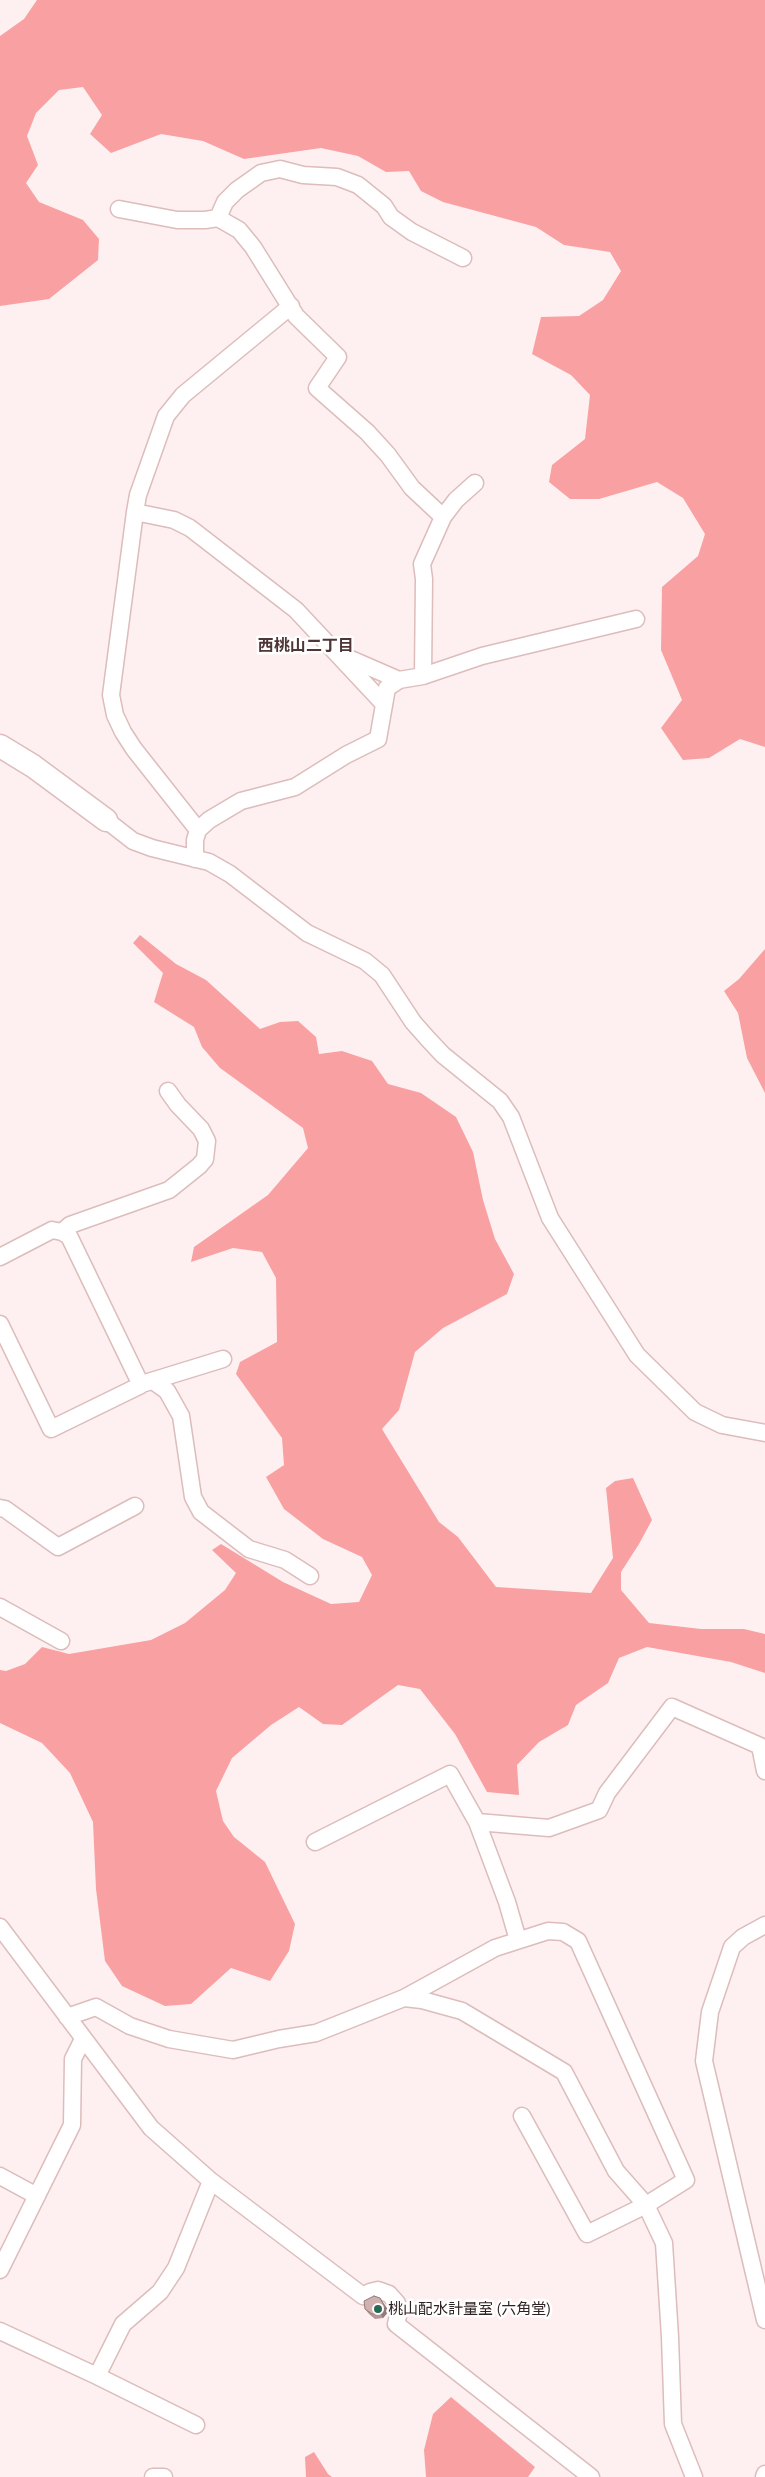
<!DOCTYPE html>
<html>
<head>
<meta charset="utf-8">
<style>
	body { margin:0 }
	canvas { display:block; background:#fef0f0 }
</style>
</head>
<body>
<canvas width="765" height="2477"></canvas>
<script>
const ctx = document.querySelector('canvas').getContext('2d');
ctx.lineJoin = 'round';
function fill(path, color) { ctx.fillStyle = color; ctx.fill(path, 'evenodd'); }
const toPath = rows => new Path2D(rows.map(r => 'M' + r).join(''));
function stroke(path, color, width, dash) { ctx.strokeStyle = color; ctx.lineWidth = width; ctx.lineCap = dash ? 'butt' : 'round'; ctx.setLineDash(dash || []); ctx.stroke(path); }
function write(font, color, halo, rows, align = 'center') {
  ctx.font = font + ' Ubuntu,"Noto Sans JP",sans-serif'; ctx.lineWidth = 5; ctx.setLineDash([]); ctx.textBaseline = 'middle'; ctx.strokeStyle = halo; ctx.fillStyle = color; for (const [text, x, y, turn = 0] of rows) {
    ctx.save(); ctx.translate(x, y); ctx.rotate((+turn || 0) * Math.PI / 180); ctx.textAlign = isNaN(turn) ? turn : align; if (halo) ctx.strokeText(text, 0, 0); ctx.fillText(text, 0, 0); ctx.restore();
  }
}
fill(toPath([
	[37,0,765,0,765,747,740,739,709,758,683,760,661,728,682,700,661,650,662,587,698,556,705,534,683,498,657,482,599,499,570,499,549,482,552,465,585,439,590,395,571,375,532,354,541,317,579,316,603,300,621,271,610,252,564,245,536,227,443,202,421,191,409,171,386,172,358,156,321,148,244,159,203,141,161,134,111,153,90,134,102,115,83,87,59,90,36,113,27,136,38,165,26,183,39,202,83,220,99,239,98,260,49,299,0,306,0,36,24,19],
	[140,935,176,964,206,980,260,1029,280,1022,298,1021,316,1037,319,1054,342,1051,372,1061,388,1084,421,1093,456,1117,473,1152,483,1200,495,1239,514,1274,507,1294,443,1328,415,1352,399,1410,382,1429,439,1522,458,1537,496,1587,591,1593,613,1558,606,1488,615,1481,633,1478,652,1520,639,1544,621,1572,621,1590,649,1623,701,1629,744,1629,765,1634,765,1673,731,1662,647,1647,619,1658,608,1683,576,1705,568,1725,539,1742,517,1765,519,1795,487,1792,455,1734,420,1689,398,1685,342,1725,323,1724,299,1707,271,1725,232,1758,216,1791,223,1821,234,1837,265,1862,295,1924,289,1951,270,1981,231,1968,191,2004,165,2006,122,1986,105,1961,96,1889,93,1822,70,1773,42,1743,0,1723,0,1670,6,1671,25,1664,42,1647,69,1654,151,1640,185,1623,225,1590,236,1573,212,1550,221,1544,283,1582,331,1604,359,1602,372,1575,362,1557,323,1539,284,1509,266,1477,284,1465,282,1438,236,1374,240,1362,277,1342,276,1278,262,1252,233,1248,191,1262,194,1247,268,1195,308,1148,303,1128,220,1068,202,1047,194,1027,154,1002,163,973,133,943],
	[765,949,765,1093,747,1058,738,1013,724,991,739,979],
	[451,2397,535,2467,528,2477,426,2477,424,2450,433,2414],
	[314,2452,328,2474,332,2477,306,2477,305,2457]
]), '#f9a0a3');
const street = toPath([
	[119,209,177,220,205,220,218,218,239,230,253,247,296,316,338,357,317,388,367,432,388,455,412,488,443,517],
	[218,218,225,202,237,190,261,173,280,169,303,175,337,177,358,185,384,206,391,217,412,232,463,258],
	[135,512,174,520,190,528,296,610,383,703],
	[346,657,399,680],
	[423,676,424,579,422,564,443,517,456,500,475,483],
	[106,820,133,841,152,848,209,862,230,874,307,933,365,961,382,975,413,1022,428,1039,443,1055,500,1101,511,1117,550,1218,637,1355,695,1412,722,1425,765,1433],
	[198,830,134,749,123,732,115,715,111,695,135,512,138,495,166,416,183,395,291,306],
	[195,859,195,840,198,830,209,820,241,801,295,787,346,755,378,739,387,688,399,680,423,676,482,656,636,619],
	[62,1232,70,1225,169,1190,199,1166,205,1159,207,1141,201,1129,178,1105,168,1091],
	[0,1257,52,1230,62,1232,69,1236,141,1385,51,1429,0,1324],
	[153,1381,167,1391,181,1416,193,1497,201,1512,249,1549,285,1560,310,1576],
	[145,1383,223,1359],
	[0,1508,5,1509,58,1547,135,1506],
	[0,1607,61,1641],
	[477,1822,549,1828,599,1810,607,1793,672,1707,760,1746,765,1771],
	[315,1842,450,1774,477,1822,507,1902,518,1940],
	[765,1925,743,1937,732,1947,710,2012,704,2061,765,2320],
	[0,1927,151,2128,211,2181,363,2296,370,2292,378,2290,389,2294,397,2303,399,2312,396,2324,591,2477],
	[404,1998,422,2000,462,2011,564,2072,616,2171,646,2205,664,2243,670,2337,673,2424,694,2477],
	[67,2017,96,2007,130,2026,169,2039,233,2050,279,2039,316,2033,404,1998,495,1948,548,1931,563,1932,578,1941,686,2180,646,2205,587,2234,522,2116],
	[0,2176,37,2196],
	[0,2270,72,2125,73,2059,83,2039],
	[0,2331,97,2376,123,2324,160,2292,176,2268,211,2181],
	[97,2376,196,2425],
	[153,2477,164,2477],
	[764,2477,765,2474]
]);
const secondary = toPath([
	[0,746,33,766,106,820]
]);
stroke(street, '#ddbcbc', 19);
stroke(secondary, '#ddbcbc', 25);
stroke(street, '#fff', 16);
stroke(secondary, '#fff', 22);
fill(toPath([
	[365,2309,389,2311,383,2318,375,2319,369,2314]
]), '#b49797');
fill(toPath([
	[380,2298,389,2311,383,2318,380,2313]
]), '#927b7b');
const building = toPath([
	[374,2296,380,2298,385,2307,380,2313,372,2314,365,2309,364,2301,374,2296]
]);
fill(building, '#d1b0b0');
stroke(building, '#927b7b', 1);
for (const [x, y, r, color] of [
	[378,2309,5,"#2b6752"]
]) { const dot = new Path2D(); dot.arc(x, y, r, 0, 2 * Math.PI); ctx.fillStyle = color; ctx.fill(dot); stroke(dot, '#fff', 2); }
write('15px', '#2f2222', '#fff', [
	["桃山配水計量室 (六角堂)",388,2309]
], 'left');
write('bold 16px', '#4f3535', '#fff', [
	["西桃山二丁目",306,646]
]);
</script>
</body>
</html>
